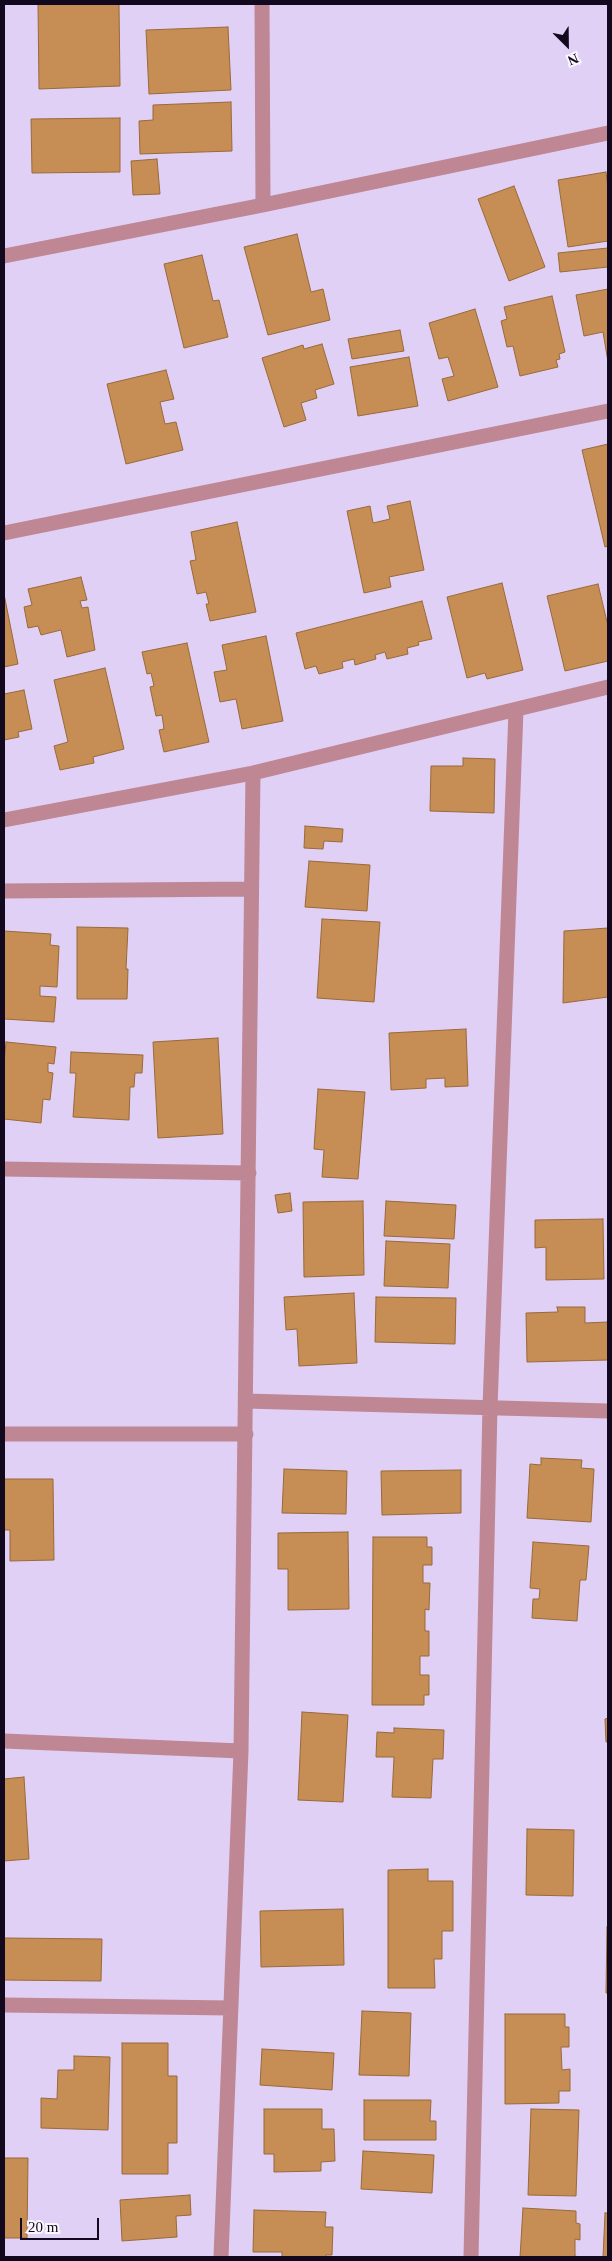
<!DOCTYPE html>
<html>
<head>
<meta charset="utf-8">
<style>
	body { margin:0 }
	#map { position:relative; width:612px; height:2261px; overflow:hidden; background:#e0d0f6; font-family:Georgia,serif }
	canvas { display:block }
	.frame { position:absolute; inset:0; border:5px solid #13091e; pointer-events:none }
	.north { position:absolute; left:542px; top:20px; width:50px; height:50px; -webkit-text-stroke:4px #faf8fe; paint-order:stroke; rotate:157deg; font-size:14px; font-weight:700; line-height:20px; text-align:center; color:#13091e }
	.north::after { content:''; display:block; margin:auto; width:18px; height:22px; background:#13091e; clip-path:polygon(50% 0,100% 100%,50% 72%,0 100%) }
	.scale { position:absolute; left:20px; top:2218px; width:79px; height:22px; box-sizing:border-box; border:2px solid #13091e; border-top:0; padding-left:6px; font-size:15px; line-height:18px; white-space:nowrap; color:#13091e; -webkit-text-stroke:4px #faf8fe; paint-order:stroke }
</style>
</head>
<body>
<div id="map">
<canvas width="612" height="2261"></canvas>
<div class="frame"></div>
<div class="north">N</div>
<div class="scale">20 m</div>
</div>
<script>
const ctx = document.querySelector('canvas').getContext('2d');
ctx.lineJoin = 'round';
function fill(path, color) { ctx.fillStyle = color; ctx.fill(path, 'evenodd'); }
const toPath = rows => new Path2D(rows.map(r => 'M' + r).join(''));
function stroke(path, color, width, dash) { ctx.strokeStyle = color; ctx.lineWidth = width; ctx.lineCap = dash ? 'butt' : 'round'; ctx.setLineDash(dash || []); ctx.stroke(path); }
const building = toPath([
	[38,4,119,4,120,86,39,89,38,4],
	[228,27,231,90,149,94,146,30,228,27],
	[231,102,232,151,140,154,139,121,153,120,153,105,231,102],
	[120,118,120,172,32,173,31,119,120,118],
	[157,159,160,194,133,195,131,161,157,159],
	[606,172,608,188,608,241,568,247,558,180,606,172],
	[514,186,545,267,509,281,478,199,514,186],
	[297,234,311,292,323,289,330,320,268,335,244,247,297,234],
	[608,248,608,267,560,272,558,253,608,248],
	[202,255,213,301,219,300,228,337,184,348,164,264,202,255],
	[608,289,608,362,603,332,584,336,576,295,608,289],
	[552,296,565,352,559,354,560,359,556,360,558,367,520,376,513,346,507,347,501,321,507,319,504,307,552,296],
	[475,309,498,387,448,401,442,379,454,376,448,357,439,359,429,323,475,309],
	[400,330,404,351,352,359,348,339,400,330],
	[322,344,334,384,315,390,317,398,301,403,306,420,284,427,262,358,303,345,304,349,322,344],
	[409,357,418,406,358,416,350,367,409,357],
	[166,370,174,399,160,402,165,424,176,422,183,450,126,464,107,384,166,370],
	[608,444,608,546,605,547,582,450,608,444],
	[410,501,424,570,389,577,391,587,364,593,347,511,370,506,373,523,390,519,387,506,410,501],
	[237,522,256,612,210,621,206,604,209,604,206,592,197,594,190,561,196,560,191,532,237,522],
	[81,577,87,600,80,601,82,608,88,607,95,650,67,657,61,630,41,635,38,626,28,628,24,607,32,605,28,589,81,577],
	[502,583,523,670,487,679,485,673,467,678,447,597,502,583],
	[598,584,608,626,608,661,565,671,547,596,598,584],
	[4,594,18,664,4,667,4,594],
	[422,601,432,639,418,642,419,645,407,648,408,654,387,659,385,652,375,655,376,659,355,665,354,659,342,662,343,668,319,674,316,666,305,669,296,633,422,601],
	[266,636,283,721,242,729,236,699,220,702,214,672,227,670,222,645,266,636],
	[187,643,209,742,164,752,159,730,164,729,162,715,156,716,150,687,154,686,151,673,147,674,142,652,187,643],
	[105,668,124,749,93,757,94,763,60,770,54,746,68,742,54,680,105,668],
	[24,690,32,729,18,732,19,737,4,740,4,694,24,690],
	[463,758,495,759,494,813,430,811,431,766,463,766,463,758],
	[305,826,343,829,342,842,324,841,323,849,304,848,305,826],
	[309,861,370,865,367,911,305,907,309,861],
	[322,919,380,922,374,1002,317,998,322,919],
	[77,927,128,928,126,969,128,969,127,999,77,999,77,927],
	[608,928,608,997,563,1003,564,931,608,928],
	[4,931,51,934,50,945,59,946,57,987,40,986,40,996,56,997,54,1022,4,1019,4,931],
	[466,1029,468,1086,445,1087,445,1078,426,1079,426,1088,391,1090,389,1033,466,1029],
	[218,1038,223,1134,158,1138,153,1042,218,1038],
	[6,1042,56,1047,54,1064,48,1063,48,1072,53,1073,50,1100,43,1099,41,1123,4,1119,4,1063,6,1042],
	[71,1052,143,1055,142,1073,135,1073,134,1087,130,1087,129,1120,73,1117,76,1073,70,1073,71,1052],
	[318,1089,365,1092,358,1179,322,1177,324,1150,314,1149,318,1089],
	[290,1193,292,1211,278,1213,275,1195,290,1193],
	[363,1201,364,1275,304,1277,303,1202,363,1201],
	[386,1201,456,1205,454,1239,384,1236,386,1201],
	[603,1219,604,1279,546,1280,546,1247,535,1248,535,1220,603,1219],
	[386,1241,450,1244,448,1288,384,1286,386,1241],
	[354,1293,357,1363,299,1366,297,1329,286,1330,284,1297,354,1293],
	[376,1297,456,1298,455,1344,375,1342,376,1297],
	[557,1307,585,1307,585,1323,608,1322,608,1360,527,1362,526,1313,558,1312,557,1307],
	[541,1458,582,1460,581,1468,594,1469,591,1522,527,1518,530,1464,541,1465,541,1458],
	[284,1469,347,1471,346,1514,282,1513,284,1469],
	[461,1470,461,1513,382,1515,381,1471,461,1470],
	[4,1479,53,1479,54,1560,10,1561,10,1530,4,1530,4,1479],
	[348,1532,349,1609,288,1610,288,1569,278,1569,278,1533,348,1532],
	[373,1537,427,1537,427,1547,432,1547,432,1565,423,1565,423,1583,430,1583,429,1610,425,1609,425,1631,429,1631,429,1656,420,1656,420,1675,429,1675,429,1695,424,1695,424,1705,372,1705,373,1537],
	[533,1542,589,1546,586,1580,580,1580,577,1621,532,1618,533,1599,539,1599,540,1589,530,1588,533,1542],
	[302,1712,348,1715,343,1802,298,1800,302,1712],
	[608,1718,608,1742,606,1742,605,1719,608,1718],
	[394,1728,444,1730,443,1759,433,1759,431,1798,392,1797,394,1757,376,1757,377,1732,394,1733,394,1728],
	[24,1777,29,1859,4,1861,4,1779,24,1777],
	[527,1829,574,1830,573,1896,526,1895,527,1829],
	[428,1869,428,1881,453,1881,453,1931,442,1931,442,1959,434,1959,435,1988,388,1988,388,1870,428,1869],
	[343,1909,344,1965,261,1967,260,1911,343,1909],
	[607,1927,608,1927,608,1993,606,1993,607,1927],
	[4,1938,102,1939,101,1981,4,1980,4,1938],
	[362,2011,411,2013,409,2076,359,2075,362,2011],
	[505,2014,565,2014,565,2027,569,2027,569,2047,561,2047,562,2070,570,2069,570,2091,559,2091,559,2103,505,2104,505,2014],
	[122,2043,168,2043,168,2076,177,2076,177,2143,168,2143,168,2174,122,2174,122,2043],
	[262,2049,334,2053,332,2090,260,2085,262,2049],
	[74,2056,110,2057,108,2130,41,2128,41,2098,57,2099,58,2070,74,2070,74,2056],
	[364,2100,431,2100,430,2121,436,2121,436,2140,364,2140,364,2100],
	[264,2109,322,2109,322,2129,334,2129,335,2161,321,2162,321,2171,274,2172,274,2154,264,2154,264,2109],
	[531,2109,579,2110,576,2196,528,2195,531,2109],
	[363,2151,434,2155,432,2193,361,2189,363,2151],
	[4,2158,28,2158,27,2238,4,2238,4,2158],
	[190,2195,191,2215,176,2216,177,2237,122,2241,120,2200,190,2195],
	[523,2208,576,2211,576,2223,580,2224,580,2240,575,2239,575,2256,579,2257,520,2257,523,2208],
	[254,2210,326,2212,325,2227,333,2227,332,2255,326,2255,326,2257,282,2257,282,2252,253,2252,254,2210],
	[605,2213,608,2213,608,2257,603,2257,605,2213]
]);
fill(building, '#c68d55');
stroke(building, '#996938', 1);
stroke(toPath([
	[262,4,263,205],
	[4,256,263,205,608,133],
	[4,533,608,411],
	[4,820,253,773,608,687],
	[4,891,251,889],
	[4,1169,249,1173],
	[246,1401,608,1411],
	[4,1434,246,1434],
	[4,1741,241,1751],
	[4,2005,231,2008],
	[221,2257,241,1751,253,773],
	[471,2257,490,1407,516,710]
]), '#bf8693', 15);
</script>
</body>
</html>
